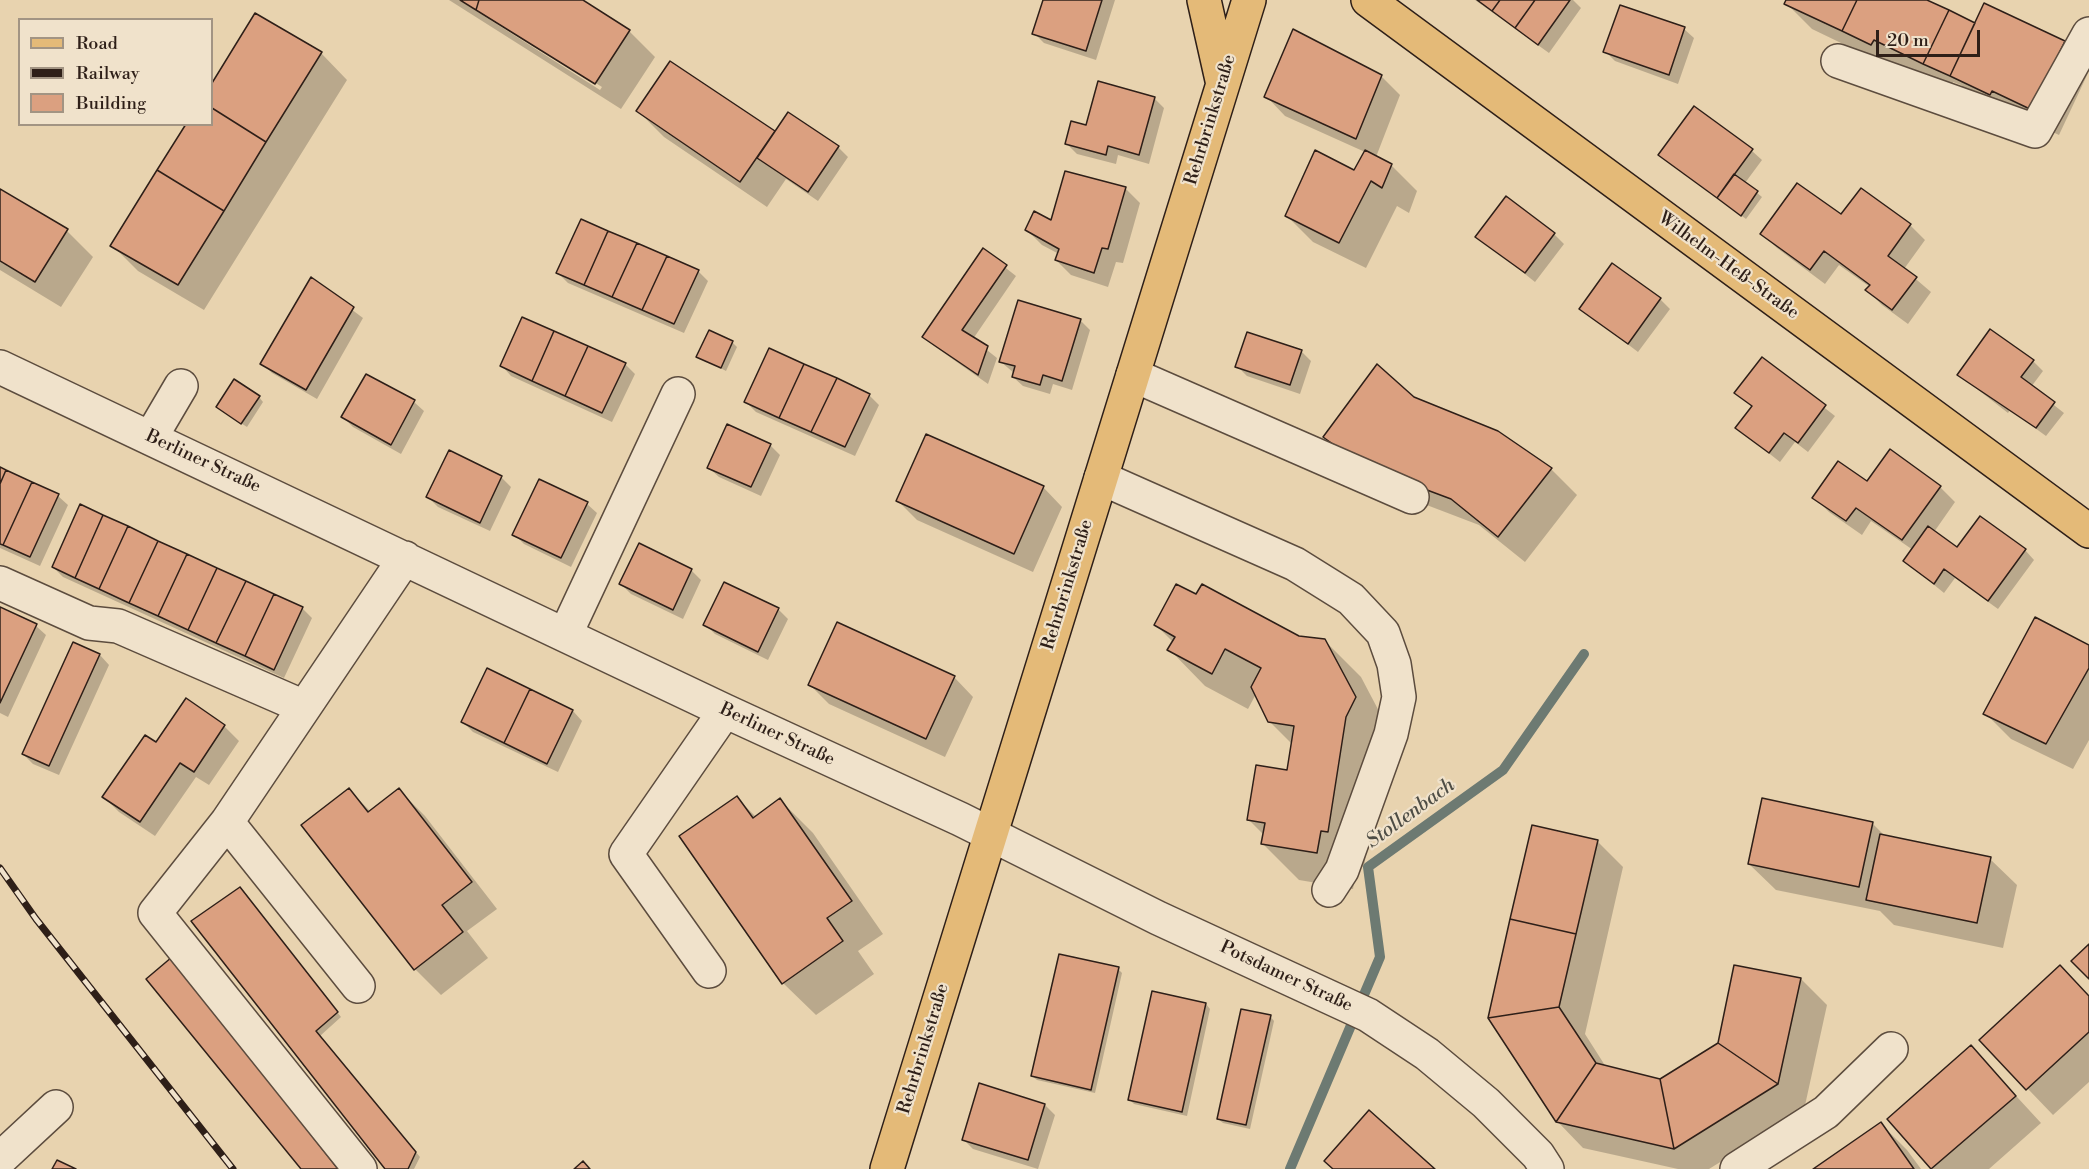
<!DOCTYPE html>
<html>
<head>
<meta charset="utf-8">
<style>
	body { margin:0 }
	#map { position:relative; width:2089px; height:1169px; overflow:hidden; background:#e8d3af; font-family:"Libre Bodoni",serif }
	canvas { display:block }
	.legend { position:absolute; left:18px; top:18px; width:195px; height:108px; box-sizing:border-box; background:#f0e2cb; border:2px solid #a29483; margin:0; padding:8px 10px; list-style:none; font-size:18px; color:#2e1f18 }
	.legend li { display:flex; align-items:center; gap:12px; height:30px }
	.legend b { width:30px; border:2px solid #a29483 }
	.scale { position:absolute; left:1876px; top:30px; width:104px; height:27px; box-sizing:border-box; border:3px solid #2e1f18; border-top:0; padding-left:8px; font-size:18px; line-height:21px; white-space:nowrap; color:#2e1f18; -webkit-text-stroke:4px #f0e2cb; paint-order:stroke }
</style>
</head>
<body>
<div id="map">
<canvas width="2089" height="1169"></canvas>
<ul class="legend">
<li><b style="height:8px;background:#e4ba78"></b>Road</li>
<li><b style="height:8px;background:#2e1f18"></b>Railway</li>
<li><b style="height:16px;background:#dba080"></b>Building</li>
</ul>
<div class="scale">20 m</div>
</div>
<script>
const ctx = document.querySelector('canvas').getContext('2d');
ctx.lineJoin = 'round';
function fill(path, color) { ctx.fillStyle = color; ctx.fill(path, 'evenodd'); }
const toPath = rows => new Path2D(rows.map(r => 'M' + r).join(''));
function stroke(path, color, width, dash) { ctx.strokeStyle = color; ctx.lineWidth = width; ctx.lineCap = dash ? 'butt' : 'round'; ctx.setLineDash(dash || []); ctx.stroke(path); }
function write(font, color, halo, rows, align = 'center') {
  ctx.font = font + ' "Libre Bodoni",serif'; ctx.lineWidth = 4.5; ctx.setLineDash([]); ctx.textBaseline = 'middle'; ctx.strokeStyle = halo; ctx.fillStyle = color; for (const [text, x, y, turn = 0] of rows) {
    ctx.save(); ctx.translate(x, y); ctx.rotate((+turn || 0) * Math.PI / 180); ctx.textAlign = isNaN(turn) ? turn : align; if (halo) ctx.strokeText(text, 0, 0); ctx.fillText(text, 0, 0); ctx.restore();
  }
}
fill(toPath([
	[449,0,459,0,600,90,602,87,465,0,580,0,629,31,655,57,621,109],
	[1045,0,1115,0,1096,60,1044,43,1034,33],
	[1475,0,1573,0,1581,8,1549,53],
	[1787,0,1924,0,1974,24,2064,42,2089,67,2089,71,2059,135,2019,116,1977,102,1961,85,1953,82,1950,89,1900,65,1897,70,1812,29,1786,3],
	[256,15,321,53,347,80,204,310,138,271,112,245,212,124,212,86],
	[1684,29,1694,38,1678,84,1615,61,1605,51],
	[670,63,775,133,788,114,838,147,848,157,818,201,786,179,767,207,664,137,638,111],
	[1381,76,1400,95,1376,157,1391,165,1417,191,1409,213,1397,206,1366,268,1313,242,1287,216,1355,172,1365,152,1285,116,1266,96],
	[1154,98,1164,108,1149,164,1118,155,1116,164,1077,154,1067,144,1087,127],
	[1752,151,1762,160,1745,183,1762,197,1746,219,1660,155],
	[1125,188,1140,203,1123,263,1116,262,1108,287,1071,275,1056,260,1059,254,1042,245,1027,230,1052,222],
	[0,190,67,231,93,257,61,307,0,270],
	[1861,190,1910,225,1925,240,1904,269,1931,292,1908,324,1882,305,1867,290,1870,287,1839,265,1825,284,1777,248,1762,234,1841,217],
	[1554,234,1564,244,1535,282,1477,236],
	[983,250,1016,276,973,339,997,358,988,384,934,346,924,336],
	[698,271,708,281,684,333,568,283,558,273],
	[311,279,363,318,317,399,272,373,262,363],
	[1660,299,1670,309,1638,352,1581,309],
	[1080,320,1090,330,1072,390,1053,384,1050,394,1023,386,1013,377,1014,373,1001,362],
	[732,342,737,347,726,371,698,356],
	[1301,351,1311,361,1300,394,1247,376,1237,366],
	[1762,359,1835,416,1808,452,1795,442,1780,462,1737,428,1752,407,1736,393],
	[2033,361,2043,371,2031,387,2064,413,2046,436,2010,410,2008,413,1959,375],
	[625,364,635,374,612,422,511,376,502,366],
	[869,395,879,405,855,456,756,412,746,402],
	[259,397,263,402,247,427,222,411],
	[1413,398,1498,432,1551,469,1577,495,1525,562,1479,525,1390,491,1351,463,1325,437],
	[414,402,424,411,401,454,353,427,343,417],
	[770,445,780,455,761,496,719,477,709,468],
	[1890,451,1940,487,1955,502,1934,532,1958,549,2025,550,2034,560,1998,609,1955,578,1944,593,1905,561,1913,550,1871,521,1862,535,1829,512,1814,497,1868,483],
	[0,469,58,496,68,505,40,566,0,548],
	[501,477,511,487,490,531,438,507,428,497],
	[1043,487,1062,507,1033,572,917,520,898,501],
	[587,504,597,513,571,567,524,544,514,534],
	[53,567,302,608,312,618,284,678,63,577],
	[691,570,701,580,683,619,631,594,621,584],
	[0,609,36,626,46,635,8,717,0,713],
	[778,609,788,619,768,660,715,634,705,624],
	[1156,625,1325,641,1361,677,1391,734,1382,753,1364,867,1357,866,1353,889,1299,880,1263,844,1264,835,1249,820,1288,771,1293,745,1269,721,1256,694,1248,709,1205,686,1169,649,1173,642],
	[74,644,100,655,109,665,59,775,33,764,23,754],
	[2089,647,2089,740,2073,769,2011,739,1985,713],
	[954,677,973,697,945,757,829,704,810,685],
	[573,711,582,721,558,772,473,732,463,722],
	[224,726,239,741,209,785,196,777,155,836,119,812,104,797,157,744],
	[349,790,371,812,399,790,425,816,497,909,467,931,488,958,441,995,415,969],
	[737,798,756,817,780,800,813,833,883,934,858,951,874,974,816,1015,783,983],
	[1872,823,1885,836,1990,859,2017,885,2003,948,1894,925,1880,911,1776,890,1749,864],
	[1533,827,1597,841,1623,867,1585,1034,1606,1067,1660,1080,1719,1044,1801,979,1827,1005,1804,1110,1709,1169,1678,1169,1583,1148,1557,1121],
	[244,893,341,1017,320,1036,420,1157,414,1169,387,1169],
	[172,959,340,1169,302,1169],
	[1118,969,1122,973,1095,1093,1037,1080,1032,1076],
	[2089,997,2089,1082,2053,1115,1981,1040],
	[1206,1004,1210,1009,1187,1116,1134,1104,1129,1099],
	[1270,1016,1274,1021,1250,1129,1223,1123,1218,1119],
	[1971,1047,2041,1123,1989,1169,1933,1169,1889,1120],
	[980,1085,1045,1105,1055,1115,1038,1169,973,1149,963,1139],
	[1881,1124,1907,1150,1921,1169,1816,1169]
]), '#0003');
stroke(toPath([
	[1290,1169,1380,957,1368,867,1503,770,1584,654]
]), '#6d7a72', 10);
const building = toPath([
	[460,0,479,0,476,10,460,0],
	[479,0,583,0,630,30,595,84,476,10,479,0],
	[1043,0,1102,0,1086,51,1032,34,1043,0],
	[1477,0,1500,0,1492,11,1477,0],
	[1500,0,1535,0,1515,28,1492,11,1500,0],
	[1535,0,1570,0,1538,45,1515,28,1535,0],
	[1786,0,1857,0,1842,31,1784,4,1786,0],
	[1857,0,1927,0,1949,10,1923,64,1874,40,1871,45,1842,31,1857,0],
	[1984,3,2065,41,2032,110,1992,91,1990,95,1950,76,1984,3],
	[1620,5,1685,27,1669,75,1603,52,1620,5],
	[1949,10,1975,23,1950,76,1923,64,1949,10],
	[255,13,322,52,266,142,212,108,212,83,255,13],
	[1293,29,1382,75,1356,139,1264,97,1293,29],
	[670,61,775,131,740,182,636,111,670,61],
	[1098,81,1155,97,1139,155,1108,146,1106,155,1065,144,1071,121,1086,125,1098,81],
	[1694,106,1753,149,1717,198,1658,155,1694,106],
	[212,108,266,142,224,211,157,170,186,124,212,124,212,108],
	[788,112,839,146,808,192,757,158,788,112],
	[1315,150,1354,170,1365,150,1392,164,1382,188,1371,181,1339,243,1285,216,1315,150],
	[157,170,224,211,178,285,110,246,157,170],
	[1065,171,1126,187,1108,249,1102,248,1094,273,1055,260,1059,249,1025,230,1034,211,1051,220,1065,171],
	[1734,174,1758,191,1741,216,1717,198,1734,174],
	[1797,183,1841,214,1861,188,1911,224,1888,256,1917,277,1892,310,1865,290,1870,285,1824,251,1810,270,1760,234,1797,183],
	[0,189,68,229,35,282,0,261,0,189],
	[1506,196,1555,233,1525,273,1475,237,1506,196],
	[581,219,608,231,584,285,556,273,581,219],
	[608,231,637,243,612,297,584,285,608,231],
	[637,243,667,256,642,310,612,297,637,243],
	[983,248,1007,265,962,330,988,346,978,375,922,337,983,248],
	[667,256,699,270,674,324,642,310,667,256],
	[1612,263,1661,298,1628,344,1579,309,1612,263],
	[311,277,354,307,306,390,260,364,311,277],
	[1018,300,1081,319,1062,381,1043,375,1040,385,1012,377,1015,366,999,362,1018,300],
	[522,317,554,331,532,381,500,366,522,317],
	[1990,329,2034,360,2021,377,2055,402,2036,428,1957,375,1990,329],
	[709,330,733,341,721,368,696,357,709,330],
	[554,331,588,346,565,396,532,381,554,331],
	[1247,332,1302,350,1290,385,1235,367,1247,332],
	[588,346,626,363,602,413,565,396,588,346],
	[769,348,804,364,779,418,744,402,769,348],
	[1762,357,1826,405,1798,443,1784,433,1769,453,1735,428,1752,406,1734,393,1762,357],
	[804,364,837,378,811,432,779,418,804,364],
	[1377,364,1414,397,1498,431,1552,468,1498,537,1451,499,1363,466,1323,437,1377,364],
	[366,374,415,400,391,445,341,417,366,374],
	[837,378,870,394,845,447,811,432,837,378],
	[234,379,260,396,241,424,216,407,234,379],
	[727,424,771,444,751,487,707,468,727,424],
	[926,434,1044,486,1014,554,896,501,926,434],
	[1890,449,1941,486,1902,540,1856,508,1846,521,1812,498,1838,461,1867,481,1890,449],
	[449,450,502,476,480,523,426,497,449,450],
	[0,467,6,470,0,484,0,467],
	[6,470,32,482,3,545,0,544,0,484,6,470],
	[539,479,588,502,561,558,512,535,539,479],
	[32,482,59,494,30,557,3,545,32,482],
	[80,504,103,515,75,578,52,567,80,504],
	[103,515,128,526,99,589,75,578,103,515],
	[1980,516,2026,549,1988,601,1944,569,1934,584,1903,561,1928,526,1957,547,1980,516],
	[128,526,158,541,129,603,99,589,128,526],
	[158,541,187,554,158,616,129,603,158,541],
	[639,543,692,569,673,610,619,584,639,543],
	[187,554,217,568,188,630,158,616,187,554],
	[217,568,246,581,216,643,188,630,217,568],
	[246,581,274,594,245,656,216,643,246,581],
	[724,582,779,608,758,652,703,625,724,582],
	[1176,584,1196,594,1202,584,1299,636,1325,639,1356,697,1346,717,1328,832,1321,831,1317,853,1261,844,1265,823,1247,820,1256,765,1287,770,1294,726,1268,722,1251,687,1261,668,1225,649,1212,674,1167,650,1175,637,1154,625,1176,584],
	[274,594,303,607,274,670,245,656,274,594],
	[0,607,37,624,0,703,0,607],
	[2035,617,2089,645,2089,668,2046,744,1983,714,2035,617],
	[837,622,955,676,926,739,808,685,837,622],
	[73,642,100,654,49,766,22,754,73,642],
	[487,668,530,689,504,743,461,722,487,668],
	[530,689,573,710,547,764,504,743,530,689],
	[186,698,225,725,194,772,180,763,140,822,102,797,145,735,156,742,186,698],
	[349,788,368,812,399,788,472,882,442,905,463,932,414,970,301,825,349,788],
	[737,796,753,818,780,798,852,901,827,918,843,941,782,984,679,836,737,796],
	[1762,798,1873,822,1859,887,1748,864,1762,798],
	[1532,825,1598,840,1576,934,1510,919,1532,825],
	[1880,834,1991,857,1977,923,1866,900,1880,834],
	[240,887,338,1012,316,1031,416,1152,408,1169,385,1169,191,921,240,887],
	[1510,919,1576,934,1559,1007,1488,1018,1510,919],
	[2089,944,2089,979,2071,961,2089,944],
	[1059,954,1119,967,1091,1090,1031,1076,1059,954],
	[172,957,338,1169,301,1169,146,979,172,957],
	[1734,965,1801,978,1778,1084,1718,1043,1734,965],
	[2060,965,2089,996,2089,1032,2026,1090,1979,1040,2060,965],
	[1152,991,1206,1003,1182,1112,1128,1100,1152,991],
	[1559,1007,1596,1063,1556,1122,1488,1018,1559,1007],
	[1241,1009,1271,1015,1246,1125,1217,1119,1241,1009],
	[1718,1043,1778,1084,1674,1149,1660,1079,1718,1043],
	[1971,1045,2016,1096,1931,1169,1887,1119,1971,1045],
	[1596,1063,1660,1079,1674,1149,1556,1122,1596,1063],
	[979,1083,1045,1104,1028,1160,962,1140,979,1083],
	[1369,1110,1435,1169,1333,1169,1324,1161,1369,1110],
	[1881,1122,1914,1169,1813,1169,1881,1122],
	[57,1160,76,1169,52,1169,57,1160],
	[583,1161,590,1169,574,1169,583,1161]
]);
fill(building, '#dba080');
stroke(building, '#2e1f18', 1.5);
const minor = toPath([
	[1838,61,2035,131,2089,34],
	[0,367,725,711,960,819,1158,918,1368,1015,1427,1054,1486,1103,1538,1155,1547,1169],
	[1133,375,1412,497],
	[151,437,181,386],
	[1101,478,1295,564,1351,599,1383,633,1394,664,1399,697,1391,734,1342,870,1329,890],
	[0,583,89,623,118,626,304,707],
	[566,633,678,394],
	[227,822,358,986],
	[709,971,626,854,725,711],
	[0,1159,56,1107],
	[360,1169,155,913,227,822,405,558],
	[1737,1169,1826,1112,1891,1049]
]);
const major = toPath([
	[1204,0,1222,80],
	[1368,0,2089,531],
	[887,1169,1249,0]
]);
stroke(minor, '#5c4c3e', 36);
stroke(major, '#2e1f18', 36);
stroke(minor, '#f0e2cb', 33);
stroke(major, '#e4ba78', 33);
const rail = toPath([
	[0,868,36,919,233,1169]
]);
stroke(rail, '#2e1f18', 7);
stroke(rail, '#f0e2cb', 4.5, [14]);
write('18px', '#2e1f18', '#f0e2cb', [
	["Rehrbrinkstraße",1211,120,-73],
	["Wilhelm-Heß-Straße",1728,266,36],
	["Berliner Straße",203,462,25],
	["Rehrbrinkstraße",1068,585,-73],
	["Berliner Straße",777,735,25],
	["Potsdamer Straße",1286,977,25],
	["Rehrbrinkstraße",924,1049,-73]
]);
write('italic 20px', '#4e4d45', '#f0e2cb', [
	["Stollenbach",1411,814,-36]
]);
</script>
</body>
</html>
